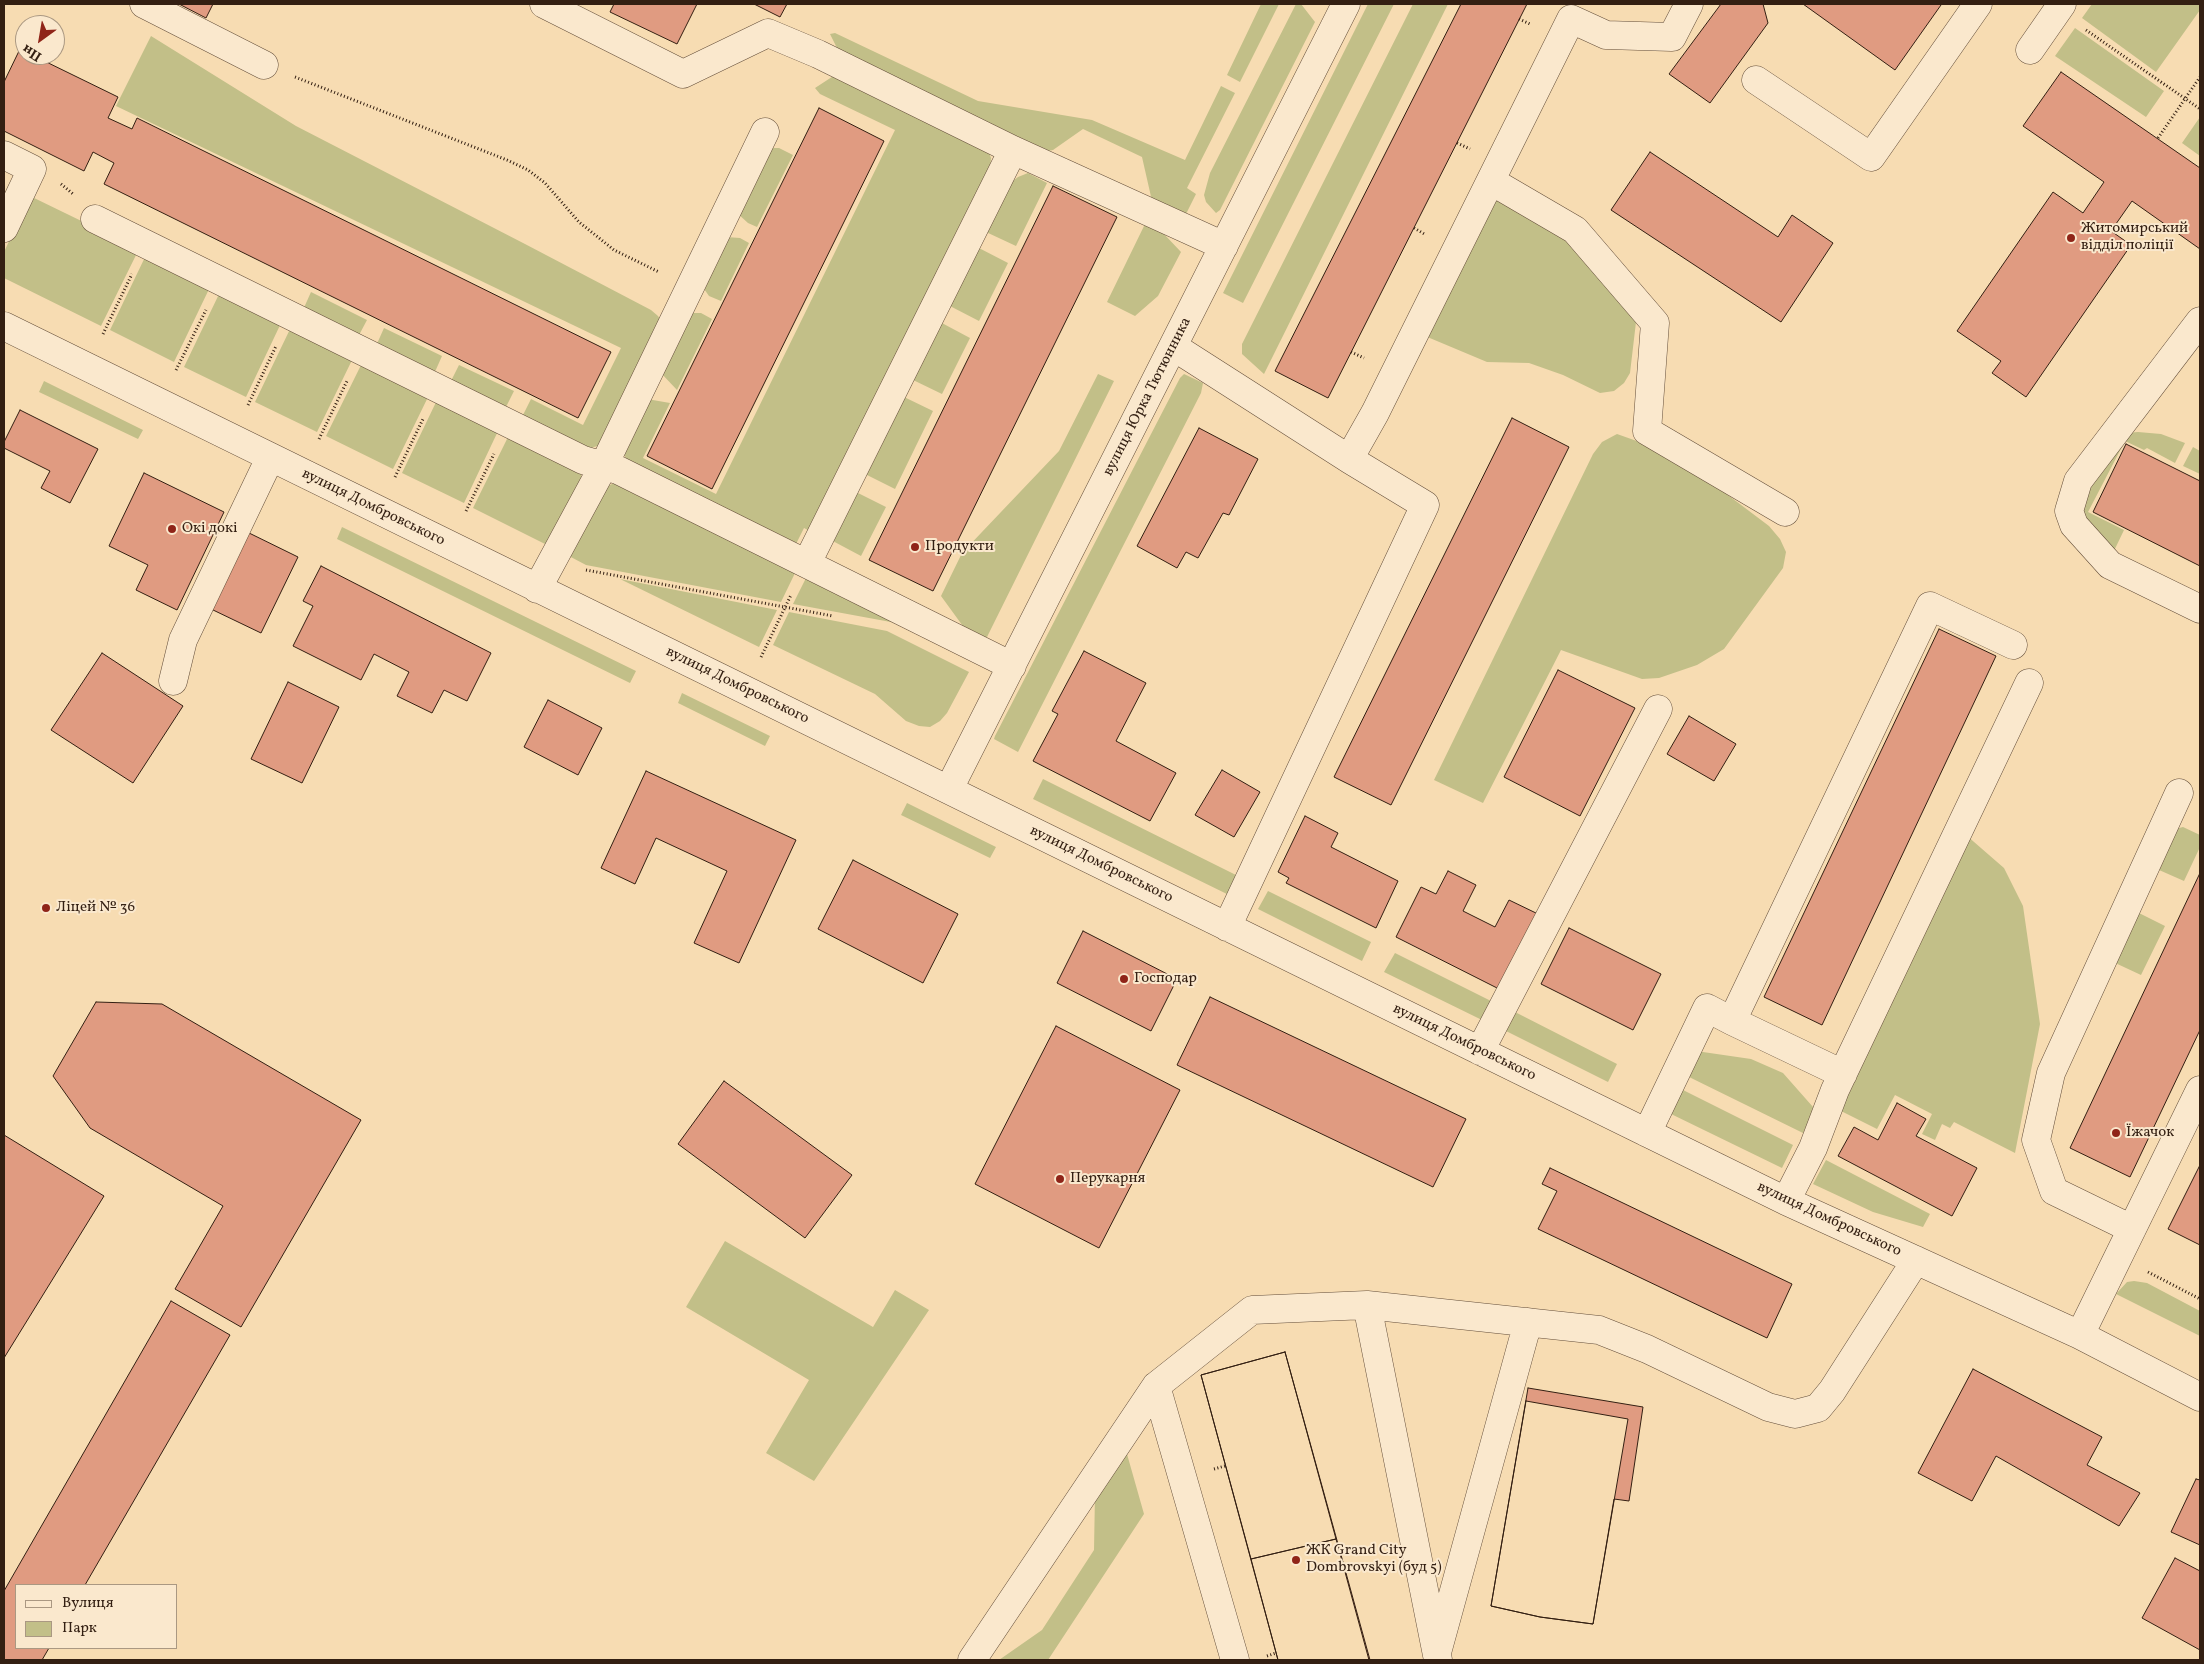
<!DOCTYPE html>
<html>
<head>
<meta charset="utf-8">
<style>
	body { margin:0 }
	#map { position:relative; width:2204px; height:1664px; overflow:hidden; background:#f7dcb2; font-family:Vollkorn,serif }
	canvas { display:block }
	.frame { position:absolute; inset:0; border:5px solid #331f12; pointer-events:none }
	.legend { position:absolute; left:15px; top:1584px; width:162px; height:65px; box-sizing:border-box; background:#fae8cd; border:1px solid #aa9882; margin:0; padding:6px 9px; list-style:none; font-size:15px; color:#331f12 }
	.legend li { display:flex; align-items:center; gap:10px; height:25px }
	.legend b { width:25px; border:1px solid #aa9882 }
	.north { position:absolute; left:15px; top:15px; width:50px; height:50px; box-sizing:border-box; background:#fae8cd; border:1px solid #aa9882; border-radius:50%; rotate:212deg; font-size:14px; font-weight:700; line-height:20px; text-align:center; color:#331f12 }
	.north::after { content:''; display:block; margin:auto; width:18px; height:22px; background:#8f2418; clip-path:polygon(50% 0,100% 100%,50% 72%,0 100%) }
</style>
</head>
<body>
<div id="map">
<canvas width="2204" height="1664"></canvas>
<div class="frame"></div>
<ul class="legend">
<li><b style="height:6px;background:#fae8cd"></b>Вулиця</li>
<li><b style="height:14px;background:#c2bf88"></b>Парк</li>
</ul>
<div class="north">Пн</div>
</div>
<script>
const ctx = document.querySelector('canvas').getContext('2d');
ctx.lineJoin = 'round';
function fill(path, color) { ctx.fillStyle = color; ctx.fill(path, 'evenodd'); }
const toPath = rows => new Path2D(rows.map(r => 'M' + r).join(''));
function stroke(path, color, width, dash) { ctx.strokeStyle = color; ctx.lineWidth = width; ctx.lineCap = dash ? 'butt' : 'round'; ctx.setLineDash(dash || []); ctx.stroke(path); }
function write(font, color, halo, rows, align = 'center') {
  ctx.font = font + ' Vollkorn,serif'; ctx.lineWidth = 4; ctx.setLineDash([]); ctx.textBaseline = 'middle'; ctx.strokeStyle = halo; ctx.fillStyle = color; for (const [text, x, y, turn = 0] of rows) {
    ctx.save(); ctx.translate(x, y); ctx.rotate((+turn || 0) * Math.PI / 180); ctx.textAlign = isNaN(turn) ? turn : align; if (halo) ctx.strokeText(text, 0, 0); ctx.fillText(text, 0, 0); ctx.restore();
  }
}
fill(toPath([
	[1261,4,1279,4,1240,82,1227,75],
	[1296,4,1301,4,1315,22,1220,210,1216,213,1206,202,1204,195,1210,173],
	[1368,4,1394,4,1243,303,1223,293],
	[1413,4,1448,4,1264,374,1242,354,1242,344],
	[2092,4,2200,4,2200,10,2156,72,2082,18],
	[2075,28,2164,91,2146,117,2055,56],
	[835,33,978,101,1092,120,1185,160,1221,86,1235,93,1187,188,1196,194,1185,216,1152,201,1142,157,1083,129,1053,150,1048,151,1004,132,837,48,830,34],
	[151,36,296,126,525,244,651,310,658,316,661,321,601,445,587,449,522,417,531,399,583,425,621,348,116,106],
	[838,73,987,147,991,158,990,171,810,531,804,528,796,544,635,466,626,459,623,450,647,399,670,403,643,458,716,494,895,130,820,94,815,88],
	[2200,117,2200,156,2182,143],
	[773,148,779,148,793,155,757,227,748,223,737,213,768,150],
	[1028,173,1047,183,1016,246,986,232,1009,184,1018,177],
	[30,196,139,249,101,326,4,278,4,252],
	[1495,196,1563,231,1636,322,1630,373,1624,383,1614,391,1600,393,1563,375,1529,363,1487,362,1425,336],
	[1145,224,1164,234,1181,252,1158,296,1135,316,1107,302],
	[726,237,740,238,749,243,721,301,709,296,702,286],
	[977,247,1008,263,979,321,948,305],
	[147,253,211,285,174,362,110,330],
	[221,290,282,321,246,397,184,367],
	[311,292,367,320,358,337,303,310],
	[688,313,701,313,712,319,677,390,660,372],
	[940,322,970,338,942,394,911,379],
	[292,325,354,356,317,432,255,402],
	[384,328,442,356,434,374,376,346],
	[363,361,429,395,393,469,326,436],
	[459,365,514,391,505,409,450,383],
	[1098,374,1114,381,987,637,981,637,965,629,941,596,962,553,1059,451],
	[1184,374,1203,383,1201,393,1018,752,994,739,995,736,1180,378],
	[44,381,143,430,138,439,39,392],
	[902,396,933,411,895,489,863,473],
	[438,398,499,429,464,503,402,473],
	[2138,432,2161,434,2185,443,2175,463,2147,448,2144,450,2125,441,2088,512,2124,530,2113,553,2080,514,2093,472,2126,433],
	[1617,434,1648,445,1688,465,1769,526,1780,539,1786,552,1783,568,1724,649,1697,665,1659,678,1642,679,1561,650,1483,803,1434,780,1593,454,1602,442],
	[509,435,578,469,581,474,582,479,551,547,473,508],
	[2193,447,2200,451,2200,474,2183,466],
	[612,484,620,484,796,571,781,602,586,565,567,555,606,487],
	[854,491,886,507,861,556,829,539],
	[342,527,636,671,630,683,337,539],
	[807,576,907,625,793,604],
	[620,579,777,610,759,647],
	[789,612,887,631,969,672,947,713,940,721,930,727,919,726,906,721,875,694,773,645],
	[682,693,770,736,765,746,678,703],
	[1043,779,1240,877,1231,896,1033,799],
	[907,803,996,847,990,858,901,815],
	[2183,827,2200,835,2200,847,2184,881,2150,866,2167,831],
	[1966,835,2004,868,2023,906,2040,1024,2015,1153,1954,1122,1950,1128,1942,1124,1935,1140,1922,1134,1932,1114,1895,1095,1877,1129,1837,1109],
	[1268,891,1371,942,1362,961,1258,909],
	[2135,911,2165,926,2141,975,2111,961],
	[1395,953,1491,1001,1482,1020,1384,972],
	[1515,1012,1617,1064,1608,1082,1506,1031],
	[1696,1051,1751,1059,1783,1073,1813,1107,1812,1115,1803,1133,1685,1075],
	[1681,1089,1793,1145,1782,1168,1669,1113],
	[1826,1160,1930,1214,1923,1227,1873,1212,1813,1184],
	[725,1241,873,1327,895,1290,929,1310,814,1481,766,1453,809,1380,686,1307],
	[2134,1281,2147,1283,2200,1311,2200,1336,2116,1294,2127,1282],
	[1125,1447,1144,1514,1048,1660,999,1660,1042,1630,1094,1550,1095,1494]
]), '#c2bf88');
const building = toPath([
	[179,4,213,4,206,18,179,4],
	[614,4,697,4,677,44,610,12,614,4],
	[754,4,787,4,780,17,754,4],
	[1461,4,1527,4,1328,398,1275,371,1461,4],
	[1721,4,1763,4,1768,23,1710,103,1669,74,1721,4],
	[1803,4,1940,4,1941,5,1895,70,1803,4],
	[20,49,25,52,25,55,32,55,118,97,108,118,132,129,137,118,611,352,578,418,104,184,114,163,93,152,84,171,4,131,4,82,20,49],
	[2061,72,2200,168,2200,249,2132,201,2111,231,2131,245,2026,397,1992,373,2001,361,1957,331,2053,192,2083,213,2104,182,2023,126,2061,72],
	[819,108,884,141,712,489,647,456,819,108],
	[1650,152,1778,237,1792,215,1833,243,1781,322,1611,210,1650,152],
	[1053,186,1117,217,933,591,869,560,1053,186],
	[20,410,98,449,70,503,41,488,50,471,4,448,4,442,20,410],
	[1512,418,1569,447,1391,805,1334,777,1512,418],
	[1199,428,1258,459,1229,515,1223,513,1198,558,1186,552,1177,568,1137,546,1199,428],
	[2126,444,2200,481,2200,566,2093,512,2126,444],
	[144,473,224,512,177,610,136,590,148,565,109,546,144,473],
	[247,532,298,557,261,633,211,609,247,532],
	[321,566,491,653,467,701,444,690,432,713,397,696,409,672,374,654,361,680,293,646,313,606,303,601,321,566],
	[1939,629,1996,656,1822,1025,1764,997,1939,629],
	[1084,651,1146,683,1116,741,1176,773,1150,821,1033,761,1058,714,1052,711,1084,651],
	[102,653,183,706,133,783,51,730,102,653],
	[1558,670,1635,708,1580,816,1504,777,1558,670],
	[288,682,339,707,302,783,251,759,288,682],
	[548,700,602,728,578,775,524,747,548,700],
	[1689,716,1736,744,1714,781,1667,754,1689,716],
	[1222,770,1260,792,1234,837,1195,815,1222,770],
	[646,771,796,840,739,963,694,943,727,871,656,838,635,884,601,868,646,771],
	[1305,816,1338,833,1331,847,1398,881,1376,928,1286,883,1289,878,1278,872,1305,816],
	[853,860,958,914,923,983,818,929,853,860],
	[1448,871,1476,885,1463,911,1495,927,1509,900,1538,914,1501,990,1396,937,1421,887,1436,894,1448,871],
	[2200,873,2200,1030,2130,1177,2070,1148,2200,873],
	[1569,928,1661,974,1633,1030,1541,984,1569,928],
	[1083,931,1177,979,1151,1031,1057,983,1083,931],
	[1210,997,1466,1119,1433,1187,1177,1065,1210,997],
	[96,1002,162,1004,361,1120,241,1327,175,1289,223,1206,90,1128,53,1076,96,1002],
	[1056,1026,1180,1090,1099,1248,975,1184,1056,1026],
	[724,1081,852,1175,805,1238,678,1144,724,1081],
	[1897,1103,1926,1119,1916,1136,1977,1168,1952,1216,1838,1156,1854,1127,1878,1140,1897,1103],
	[4,1135,104,1196,4,1358,4,1135],
	[2200,1165,2200,1245,2168,1229,2200,1165],
	[1550,1168,1792,1284,1767,1338,1538,1229,1557,1191,1542,1184,1550,1168],
	[171,1301,230,1335,85,1585,16,1585,16,1648,49,1648,42,1660,4,1660,4,1591,171,1301],
	[1285,1352,1336,1539,1251,1559,1201,1375,1285,1352],
	[1285,1352,1370,1660,1278,1660,1201,1375,1285,1352],
	[1973,1369,2102,1437,2087,1465,2140,1493,2119,1526,1996,1456,1972,1501,1918,1473,1973,1369],
	[1528,1388,1643,1407,1629,1501,1614,1499,1593,1624,1540,1617,1491,1606,1528,1388],
	[1526,1401,1628,1419,1593,1624,1540,1617,1491,1606,1526,1401],
	[2196,1479,2200,1480,2200,1545,2171,1532,2196,1479],
	[1336,1539,1369,1660,1278,1660,1251,1559,1336,1539],
	[2175,1558,2200,1571,2200,1650,2142,1618,2175,1558]
]);
fill(building, '#e09b81');
stroke(building, '#331f12', 1);
const minor = toPath([
	[144,4,264,65],
	[544,4,683,74,768,33,818,54,1013,150,1224,246],
	[2030,50,2062,4],
	[1756,80,1871,157,1978,4],
	[4,155,32,169,4,228],
	[1491,181,1575,230,1655,323,1647,431,1785,512],
	[95,219,583,460,618,470,1012,666],
	[2200,321,2078,481,2069,511,2074,525,2110,565,2200,609],
	[4,326,1786,1201,2080,1335,2200,1397],
	[1174,347,1349,459,1375,413,1571,19,1606,35,1672,37,1689,4],
	[807,563,1013,150],
	[537,589,604,465,765,132],
	[173,681,183,640,270,458],
	[949,789,1346,4],
	[1227,927,1425,505,1349,459],
	[1480,1051,1658,709],
	[1843,1074,1732,1021,1930,606,2013,645],
	[1647,1133,1707,1008,1732,1021],
	[1786,1201,1813,1148,1835,1090,2029,683],
	[2132,1229,2054,1191,2036,1140,2051,1073,2179,793],
	[1367,1305,1438,1660],
	[2080,1335,2200,1090],
	[1156,1386,1235,1660],
	[1438,1649,1528,1322],
	[972,1660,1156,1386,1252,1310,1367,1305,1599,1330,1647,1349,1768,1407,1795,1414,1818,1408,1832,1391,1916,1260]
]);
stroke(minor, '#644e3a', 29);
stroke(toPath([
	[1519,19,1530,24],
	[2086,30,2200,109],
	[295,77,507,160,528,170,545,183,579,222,614,250,659,272],
	[2158,138,2200,77],
	[1457,143,1470,149],
	[61,184,73,194],
	[1414,228,1426,235],
	[103,334,132,274],
	[1351,352,1364,358],
	[176,370,206,310],
	[248,405,276,346],
	[319,439,347,381],
	[395,477,423,419],
	[466,511,494,454],
	[586,570,833,616],
	[761,657,791,595],
	[2148,1272,2200,1299],
	[1214,1469,1225,1466],
	[1267,1656,1276,1653]
]), '#331f12', 3, [1, 2.5]);
stroke(minor, '#fae8cd', 28);
for (const [x, y, r, color] of [
	[2071,238,5,"#8f2418"],
	[172,529,5,"#8f2418"],
	[915,547,5,"#8f2418"],
	[46,908,5,"#8f2418"],
	[1124,979,5,"#8f2418"],
	[2116,1133,5,"#8f2418"],
	[1060,1179,5,"#8f2418"],
	[1296,1560,5,"#8f2418"]
]) { const dot = new Path2D(); dot.arc(x, y, r, 0, 2 * Math.PI); ctx.fillStyle = color; ctx.fill(dot); stroke(dot, '#fae8cd', 2); }
write('15px', '#331f12', '#fae8cd', [
	["Житомирський",2081,229],
	["відділ поліції",2081,246],
	["Окі докі",182,529],
	["Продукти",925,547],
	["Ліцей № 36",56,908],
	["Господар",1134,979],
	["Їжачок",2126,1133],
	["Перукарня",1070,1179],
	["ЖК Grand City",1306,1551],
	["Dombrovskyi (буд 5)",1306,1568]
], 'left');
write('15px', '#331f12', '#fae8cd', [
	["вулиця Юрка Тютюнника",1148,397,-63],
	["вулиця Домбровського",373,508,26],
	["вулиця Домбровського",737,686,26],
	["вулиця Домбровського",1101,865,26],
	["вулиця Домбровського",1464,1043,26],
	["вулиця Домбровського",1829,1220,25]
]);
</script>
</body>
</html>
